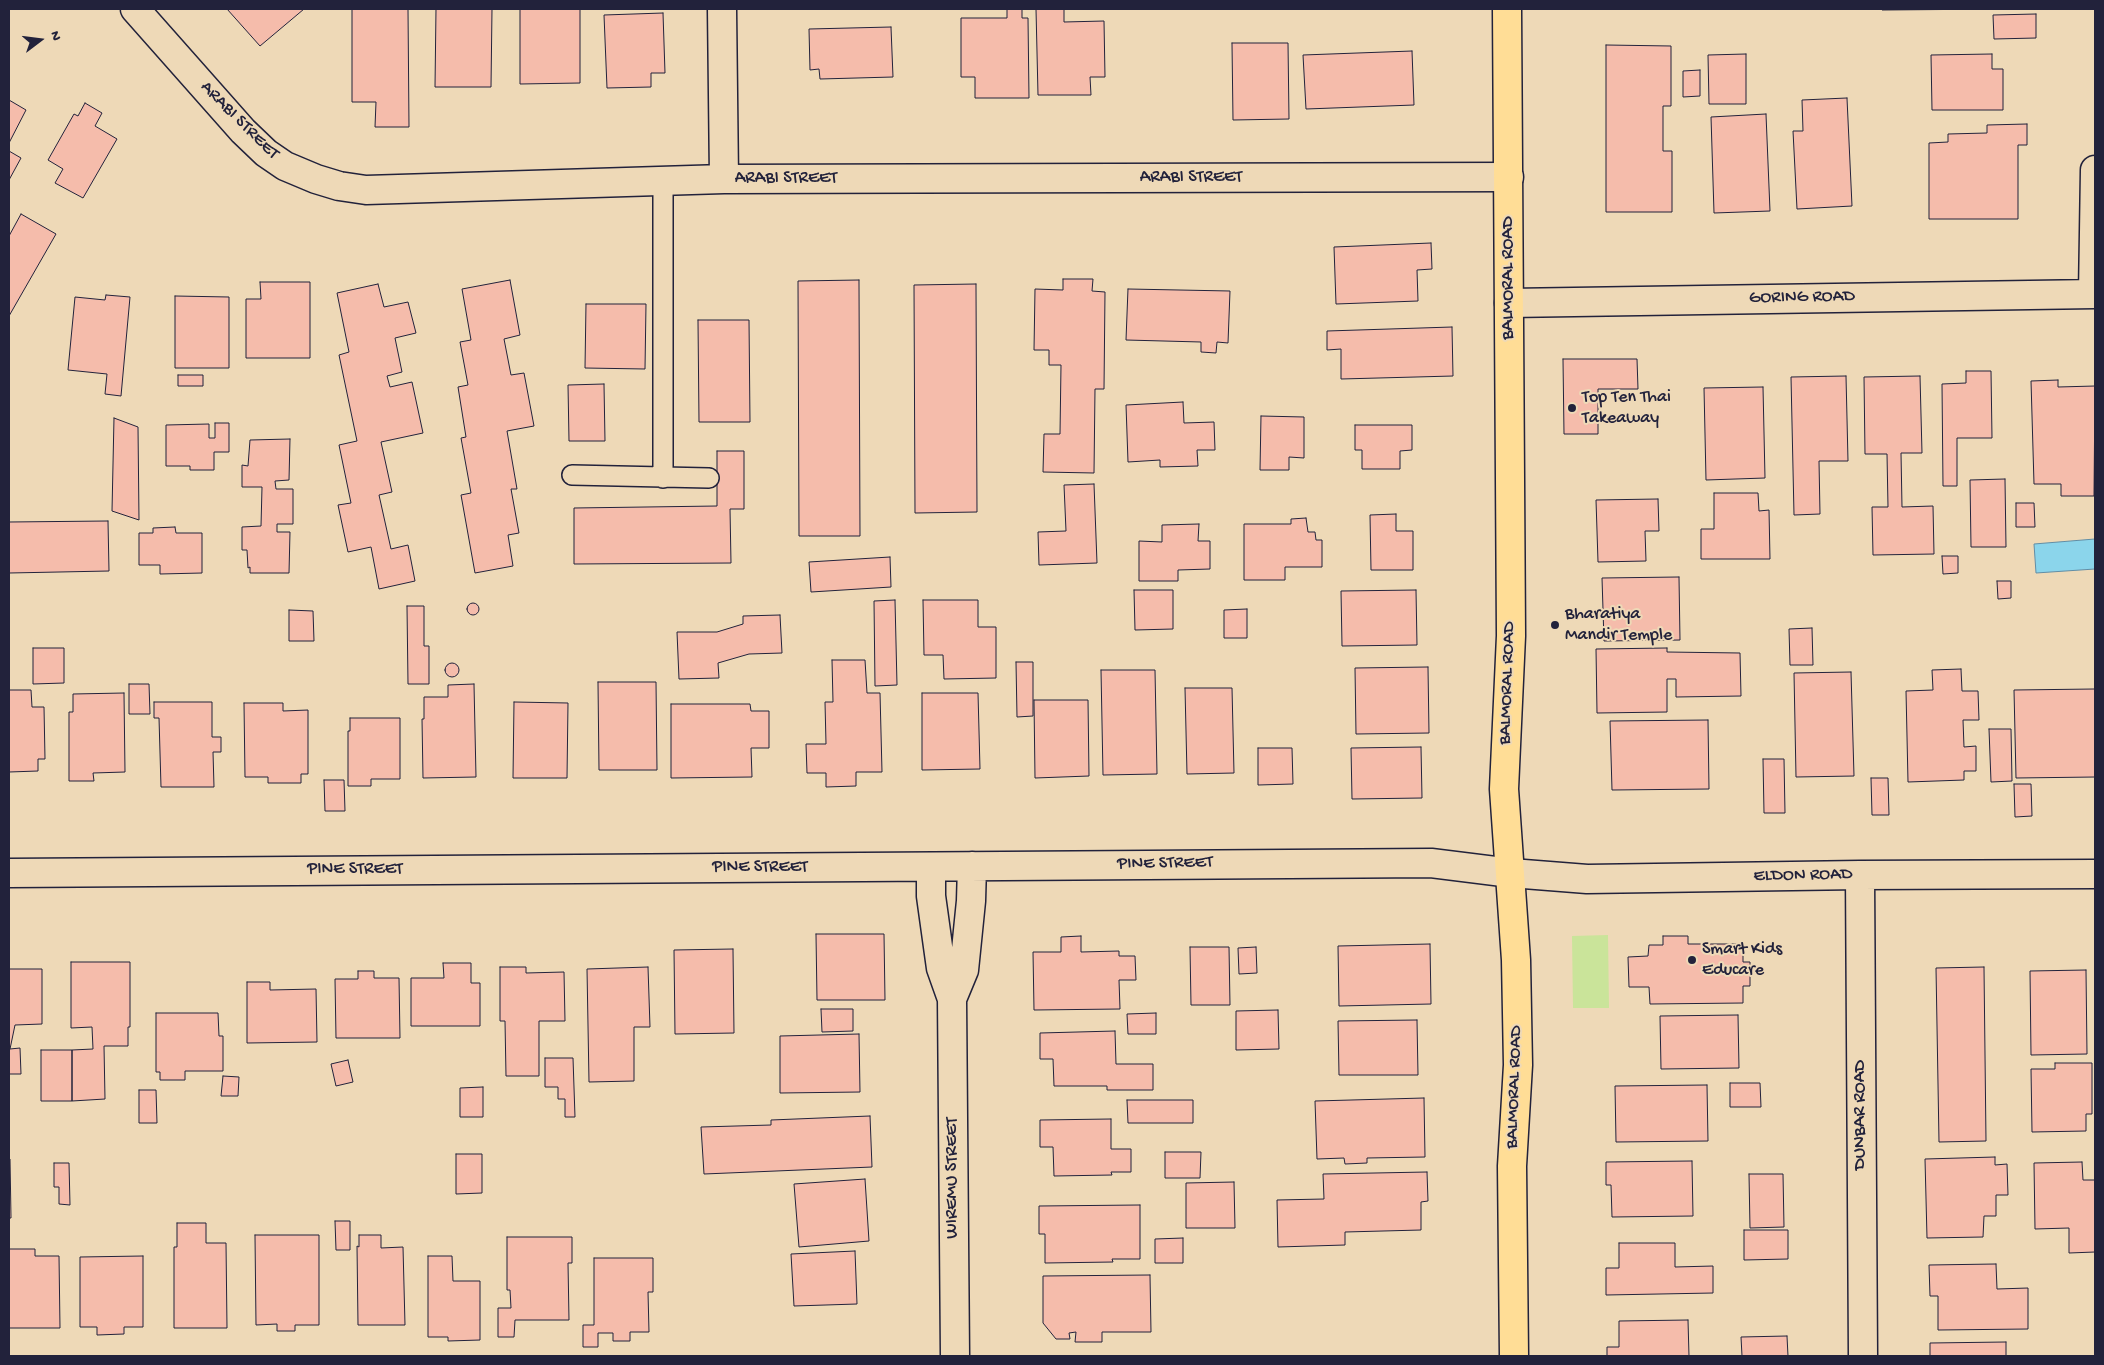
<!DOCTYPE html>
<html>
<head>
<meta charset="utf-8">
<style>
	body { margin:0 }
	#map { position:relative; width:2104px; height:1365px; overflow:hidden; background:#eed9b7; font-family:"Gochi Hand",sans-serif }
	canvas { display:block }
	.frame { position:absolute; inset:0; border:10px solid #22223b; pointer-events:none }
	.north { position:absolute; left:15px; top:15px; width:50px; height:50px; -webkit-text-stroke:4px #eed9b7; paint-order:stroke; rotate:75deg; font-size:14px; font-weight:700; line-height:20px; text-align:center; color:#22223b }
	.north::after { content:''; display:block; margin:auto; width:18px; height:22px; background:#22223b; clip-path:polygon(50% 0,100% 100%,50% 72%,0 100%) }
</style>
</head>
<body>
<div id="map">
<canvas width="2104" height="1365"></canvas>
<div class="frame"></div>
<div class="north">N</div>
</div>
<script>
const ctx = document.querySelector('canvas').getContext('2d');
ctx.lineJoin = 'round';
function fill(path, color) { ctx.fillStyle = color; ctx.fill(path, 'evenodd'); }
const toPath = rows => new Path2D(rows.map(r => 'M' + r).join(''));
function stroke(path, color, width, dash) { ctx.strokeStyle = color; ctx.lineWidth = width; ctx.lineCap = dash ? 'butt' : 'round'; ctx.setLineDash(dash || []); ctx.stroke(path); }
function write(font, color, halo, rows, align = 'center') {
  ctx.font = font + ' "Gochi Hand",sans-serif'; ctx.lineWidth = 4; ctx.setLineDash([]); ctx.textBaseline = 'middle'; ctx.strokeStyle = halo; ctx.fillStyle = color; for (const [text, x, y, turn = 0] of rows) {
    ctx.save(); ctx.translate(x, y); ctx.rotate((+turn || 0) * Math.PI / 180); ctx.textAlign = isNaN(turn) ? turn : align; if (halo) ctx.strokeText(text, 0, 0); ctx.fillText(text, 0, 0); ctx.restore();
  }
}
fill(toPath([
	[1608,935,1609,1008,1573,1008,1572,936]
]), '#cae49a');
const water = toPath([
	[2095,539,2095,569,2036,573,2034,544,2095,539]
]);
fill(water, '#8bd5eb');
stroke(water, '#618da5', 1);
const building = toPath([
	[227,9,304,9,260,46,227,9],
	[352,9,408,9,409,127,375,127,376,102,352,102,352,9],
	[436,9,492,9,491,87,435,87,436,9],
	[520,9,580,9,580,83,520,84,520,9],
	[1007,9,1022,9,1022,18,1028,18,1029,98,975,98,975,77,961,77,961,18,1007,18,1007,9],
	[1036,9,1064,9,1064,22,1104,21,1105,77,1090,77,1091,95,1038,95,1036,9],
	[1882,9,2005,9,1882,10,1882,9],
	[663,13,665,73,651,73,651,87,607,88,604,15,663,13],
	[2036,14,2036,38,1994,39,1993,15,2036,14],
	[891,27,893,77,820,79,819,69,810,70,809,29,891,27],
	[1232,43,1288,43,1289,119,1233,120,1232,43],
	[1606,45,1671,46,1671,106,1663,106,1663,151,1672,151,1672,212,1606,212,1606,45],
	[1412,51,1414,105,1306,109,1303,55,1412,51],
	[1746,54,1746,104,1709,104,1708,55,1746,54],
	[1992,54,1992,69,2003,69,2003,110,1932,110,1931,55,1992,54],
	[1700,70,1700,96,1683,97,1683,71,1700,70],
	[1847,98,1852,206,1797,209,1793,131,1803,131,1802,100,1847,98],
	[9,100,26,110,9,143,9,100],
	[85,103,102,113,95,126,117,139,83,198,55,183,63,169,48,160,74,114,78,116,85,103],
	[1766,114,1770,211,1714,213,1711,117,1766,114],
	[2027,124,2027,145,2018,145,2018,219,1929,219,1929,143,1948,142,1948,134,1987,133,1987,125,2027,124],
	[9,151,21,158,9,180,9,151],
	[21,214,56,234,9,316,9,236,21,214],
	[1431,243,1432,269,1417,270,1418,301,1336,304,1334,247,1431,243],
	[1063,279,1093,279,1092,291,1105,292,1104,389,1095,389,1094,473,1043,472,1044,434,1060,434,1061,365,1049,365,1049,350,1034,350,1035,289,1063,290,1063,279],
	[510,280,520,335,504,339,511,375,524,373,534,426,507,431,517,489,511,489,519,533,508,535,513,566,475,573,461,495,471,493,461,438,466,437,458,387,468,385,460,342,471,340,462,289,510,280],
	[859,280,860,536,799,536,798,281,859,280],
	[260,282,310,282,310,358,246,358,246,299,261,299,260,282],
	[378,284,384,307,408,302,416,333,395,338,402,372,387,376,390,387,412,382,423,433,381,442,392,492,379,495,391,549,408,545,415,581,379,589,371,547,348,552,338,505,351,503,339,445,357,441,339,355,349,352,337,293,378,284],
	[976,284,977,512,915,513,914,285,976,284],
	[1128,289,1230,291,1228,343,1217,342,1216,353,1201,352,1201,342,1126,340,1128,289],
	[106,295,130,297,121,396,105,394,107,374,68,370,75,297,105,300,106,295],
	[175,296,229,297,229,368,175,368,175,296],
	[586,304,646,304,645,369,585,368,586,304],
	[698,320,749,320,750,422,699,422,698,320],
	[1452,327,1453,376,1341,379,1341,349,1327,350,1327,331,1452,327],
	[1563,359,1637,359,1638,389,1598,389,1598,434,1564,434,1563,359],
	[1966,371,1991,371,1992,438,1957,438,1957,486,1943,486,1942,384,1966,383,1966,371],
	[178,375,203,375,203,386,178,386,178,375],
	[1846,376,1848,461,1819,461,1820,514,1794,515,1791,377,1846,376],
	[1920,376,1922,453,1901,453,1902,507,1933,506,1934,554,1873,555,1872,507,1888,507,1887,454,1865,454,1864,377,1920,376],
	[2058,380,2058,387,2095,386,2094,496,2061,496,2061,484,2034,484,2031,381,2058,380],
	[604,384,605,441,569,441,568,385,604,384],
	[1763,387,1765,478,1706,480,1704,388,1763,387],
	[1183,402,1184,423,1214,422,1215,450,1197,450,1198,466,1160,467,1160,460,1128,462,1126,405,1183,402],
	[1261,416,1304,417,1304,458,1289,457,1289,470,1260,470,1261,416],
	[114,418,138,427,139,520,112,511,114,418],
	[215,423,229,423,229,452,214,452,214,470,190,470,190,466,166,466,166,425,209,424,209,438,215,438,215,423],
	[1355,425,1412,425,1412,450,1400,451,1400,469,1362,469,1362,450,1355,450,1355,425],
	[290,439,289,480,275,481,276,489,293,489,293,524,277,524,277,532,290,532,289,573,250,573,250,567,248,568,247,550,242,550,242,527,261,526,262,487,242,487,242,465,248,466,250,440,290,439],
	[717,451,744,451,744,509,730,509,731,563,574,564,574,508,717,506,717,451],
	[2005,479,2006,547,1971,547,1970,480,2005,479],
	[1094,484,1097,563,1039,565,1038,532,1066,531,1064,485,1094,484],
	[1714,493,1758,493,1759,511,1769,510,1770,559,1701,559,1701,529,1714,529,1714,493],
	[1658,499,1659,531,1645,531,1646,561,1598,562,1596,500,1658,499],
	[2016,503,2034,503,2035,527,2016,527,2016,503],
	[1396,514,1396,531,1413,531,1413,570,1371,570,1370,515,1396,514],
	[1306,518,1308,532,1315,532,1316,540,1322,540,1322,567,1285,567,1285,580,1244,580,1244,524,1291,524,1291,519,1306,518],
	[108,521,109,571,9,573,9,522,108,521],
	[1199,524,1198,541,1210,541,1210,569,1178,570,1178,581,1139,581,1139,541,1162,542,1162,525,1199,524],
	[175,527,176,533,202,533,202,573,160,574,160,565,139,565,139,533,153,533,153,528,175,527],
	[1942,556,1958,556,1958,573,1943,574,1942,556],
	[890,557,891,587,811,592,809,562,890,557],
	[1679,577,1680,640,1604,641,1602,578,1679,577],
	[1997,581,2011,581,2011,598,1998,599,1997,581],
	[1134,590,1173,590,1173,629,1135,630,1134,590],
	[1416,590,1417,645,1342,646,1341,591,1416,590],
	[895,600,897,685,875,686,874,601,895,600],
	[923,600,978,600,978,627,996,627,996,678,944,679,943,655,924,655,923,600],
	'467 609a6 6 0 1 1 12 0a6 6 0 1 1-12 0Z',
	[407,606,424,606,424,646,429,646,429,684,408,684,407,606],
	[1247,609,1247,638,1224,638,1224,610,1247,609],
	[289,610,313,611,314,641,289,641,289,610],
	[780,615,782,653,749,654,718,663,719,678,679,679,677,632,717,632,743,624,743,616,780,615],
	[1812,628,1813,665,1790,665,1789,629,1812,628],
	[33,648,64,648,64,683,33,684,33,648],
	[1667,648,1667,652,1740,653,1741,696,1676,697,1676,679,1667,679,1667,712,1597,713,1596,649,1667,648],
	[832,660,865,660,867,693,880,693,882,772,856,772,856,786,826,787,826,773,807,773,806,744,826,744,825,702,833,702,832,660],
	[1016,662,1033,662,1033,716,1017,717,1016,662],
	'445 670a7 7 0 1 1 14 0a7 7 0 1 1-14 0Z',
	[1428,667,1429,733,1356,734,1355,668,1428,667],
	[1961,669,1962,691,1978,691,1979,720,1963,720,1964,747,1976,746,1976,771,1964,771,1964,780,1908,782,1906,691,1933,690,1932,670,1961,669],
	[1101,670,1155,670,1157,774,1103,775,1101,670],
	[1851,672,1854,776,1796,777,1794,673,1851,672],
	[598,682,656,682,657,770,599,770,598,682],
	[129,684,149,684,150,714,129,714,129,684],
	[474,684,476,777,423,778,422,719,424,719,424,697,448,697,448,685,474,684],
	[1185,688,1232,688,1234,773,1187,774,1185,688],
	[2095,689,2095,777,2016,778,2014,690,2095,689],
	[9,690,31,690,32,707,44,707,45,759,38,759,38,771,9,772,9,690],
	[124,693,125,772,93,773,94,781,69,781,69,712,73,712,73,694,124,693],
	[922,693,978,693,980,769,922,770,922,693],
	[1034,700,1088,700,1089,776,1035,778,1034,700],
	[154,702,212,702,212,737,221,737,221,752,213,752,214,787,161,787,159,718,154,718,154,702],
	[514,702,568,703,567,778,513,778,514,702],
	[244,703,283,703,283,711,308,710,308,774,301,774,301,783,268,783,268,777,245,777,244,703],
	[671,704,750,704,751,711,769,711,769,748,751,748,752,777,671,778,671,704],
	[350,718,400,718,400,779,371,779,371,786,348,786,348,731,350,731,350,718],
	[1708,720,1709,789,1612,790,1610,721,1708,720],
	[1989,729,2011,729,2012,781,1991,782,1989,729],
	[1421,747,1422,798,1352,799,1351,748,1421,747],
	[1258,748,1292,748,1293,784,1258,785,1258,748],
	[1763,759,1784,759,1785,813,1764,813,1763,759],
	[1871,778,1888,778,1889,815,1872,815,1871,778],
	[324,780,344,780,345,811,325,811,324,780],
	[2014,784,2031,784,2032,816,2015,817,2014,784],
	[816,934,884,934,885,1000,817,1000,816,934],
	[1081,936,1081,952,1119,951,1119,956,1135,956,1136,980,1119,980,1120,1009,1034,1010,1033,952,1061,952,1061,937,1081,936],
	[1663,936,1688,936,1688,944,1743,944,1743,962,1750,962,1750,986,1743,986,1743,1003,1650,1004,1649,987,1629,987,1628,957,1648,956,1649,945,1663,945,1663,936],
	[1430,944,1431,1004,1339,1006,1338,946,1430,944],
	[1190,947,1229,947,1230,1005,1191,1005,1190,947],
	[1256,947,1257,973,1239,974,1238,948,1256,947],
	[733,949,734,1033,675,1034,674,950,733,949],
	[71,962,130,962,130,1027,128,1027,128,1046,104,1046,105,1099,72,1101,72,1050,93,1049,92,1027,71,1028,71,962],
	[443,963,471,963,471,983,480,983,480,1026,411,1026,411,978,444,978,443,963],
	[500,967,526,967,526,973,564,972,565,1021,539,1021,539,1076,506,1076,505,1021,500,1021,500,967],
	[648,967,650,1027,634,1027,634,1081,589,1082,587,969,648,967],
	[1984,967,1986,1141,1939,1142,1936,968,1984,967],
	[9,969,42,969,42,1024,15,1025,10,1049,20,1048,21,1074,9,1074,9,969],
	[2086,970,2087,1054,2031,1055,2030,971,2086,970],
	[358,971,374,971,374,978,399,978,400,1038,336,1038,335,979,358,979,358,971],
	[247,982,270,982,270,990,316,989,317,1042,247,1043,247,982],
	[821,1009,853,1009,853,1031,822,1032,821,1009],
	[1278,1010,1279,1049,1236,1050,1236,1011,1278,1010],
	[156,1013,218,1013,219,1036,223,1036,223,1071,185,1071,185,1080,160,1080,160,1072,156,1072,156,1013],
	[1156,1013,1156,1034,1128,1034,1127,1014,1156,1013],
	[1738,1015,1739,1068,1661,1069,1660,1016,1738,1015],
	[1417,1020,1418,1075,1339,1075,1338,1021,1417,1020],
	[1115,1031,1116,1064,1153,1064,1153,1090,1107,1090,1107,1086,1054,1086,1053,1059,1040,1059,1040,1033,1115,1031],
	[859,1034,860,1092,780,1093,780,1036,859,1034],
	[41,1050,72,1050,72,1101,41,1101,41,1050],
	[545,1058,573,1058,575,1117,565,1117,565,1099,558,1099,558,1087,545,1087,545,1058],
	[348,1060,353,1082,336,1086,331,1064,348,1060],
	[2055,1063,2092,1063,2092,1114,2086,1114,2086,1131,2032,1132,2031,1069,2055,1069,2055,1063],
	[223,1076,239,1077,238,1096,221,1096,223,1076],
	[1730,1083,1760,1083,1761,1107,1730,1107,1730,1083],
	[1707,1085,1708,1141,1616,1142,1615,1086,1707,1085],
	[483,1087,483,1117,460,1117,460,1088,483,1087],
	[139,1090,156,1090,157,1123,139,1123,139,1090],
	[1424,1098,1425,1157,1367,1158,1367,1163,1345,1164,1344,1158,1317,1159,1315,1101,1424,1098],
	[1127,1100,1193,1100,1193,1123,1128,1123,1127,1100],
	[870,1116,872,1167,704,1174,701,1127,771,1125,771,1120,870,1116],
	[1111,1119,1111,1149,1131,1149,1131,1172,1111,1172,1112,1175,1054,1176,1053,1147,1040,1147,1040,1120,1111,1119],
	[1165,1152,1201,1152,1200,1178,1165,1178,1165,1152],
	[456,1154,482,1154,482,1193,456,1194,456,1154],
	[1995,1157,1995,1165,2007,1164,2008,1195,1996,1195,1996,1216,1984,1216,1983,1237,1927,1238,1925,1159,1995,1157],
	[9,1159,10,1159,11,1218,9,1218,9,1159],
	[1692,1161,1693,1216,1612,1217,1611,1185,1606,1185,1606,1162,1692,1161],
	[2082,1162,2083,1180,2095,1180,2095,1252,2069,1253,2069,1228,2035,1229,2034,1163,2082,1162],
	[54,1163,69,1163,70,1205,59,1204,59,1187,54,1187,54,1163],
	[1427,1172,1428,1201,1421,1202,1421,1230,1345,1232,1345,1245,1278,1247,1277,1200,1324,1199,1323,1174,1427,1172],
	[1749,1174,1783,1174,1784,1227,1750,1228,1749,1174],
	[865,1179,869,1241,799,1247,794,1184,865,1179],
	[1234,1182,1235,1228,1186,1228,1186,1183,1234,1182],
	[1140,1205,1140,1259,1112,1259,1113,1262,1045,1263,1045,1234,1039,1234,1039,1206,1140,1205],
	[335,1221,350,1221,350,1250,336,1250,335,1221],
	[177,1223,206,1223,206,1243,226,1243,227,1328,174,1328,174,1247,177,1247,177,1223],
	[1744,1230,1788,1230,1788,1259,1744,1260,1744,1230],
	[255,1235,319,1235,319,1325,295,1325,295,1331,277,1331,277,1324,256,1325,255,1235],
	[359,1235,381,1235,381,1248,403,1247,405,1325,358,1325,357,1246,359,1247,359,1235],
	[507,1237,572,1237,572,1263,568,1263,569,1320,515,1320,514,1337,498,1337,498,1308,511,1308,510,1290,507,1290,507,1237],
	[1183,1238,1183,1263,1155,1263,1155,1239,1183,1238],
	[1619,1243,1675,1243,1675,1267,1713,1266,1713,1293,1606,1295,1606,1268,1619,1268,1619,1243],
	[9,1249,35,1249,35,1256,59,1256,60,1328,9,1328,9,1249],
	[855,1251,857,1304,794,1306,791,1254,855,1251],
	[143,1256,143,1327,124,1327,124,1334,97,1335,97,1327,80,1327,80,1257,143,1256],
	[428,1256,452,1256,453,1281,480,1281,480,1340,448,1341,448,1337,428,1337,428,1256],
	[594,1258,653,1258,653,1292,648,1292,649,1332,630,1332,630,1341,613,1341,613,1333,598,1333,598,1347,583,1347,583,1325,594,1325,594,1258],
	[1996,1264,1997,1289,2028,1288,2028,1329,1938,1330,1938,1296,1930,1296,1929,1265,1996,1264],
	[1150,1275,1151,1332,1102,1332,1102,1342,1075,1342,1076,1332,1069,1333,1070,1339,1056,1339,1043,1323,1043,1276,1150,1275],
	[1688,1320,1689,1356,1607,1356,1607,1347,1619,1347,1619,1321,1688,1320],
	[1787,1336,1788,1356,1742,1356,1741,1337,1787,1336],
	[2006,1342,2006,1356,1930,1356,1930,1343,2006,1342]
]);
fill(building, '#f5bcab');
stroke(building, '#22223b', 1);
const service = toPath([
	[663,181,663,478],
	[572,475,709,478]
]);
const minor = toPath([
	[135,9,243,131,266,153,285,166,316,179,339,186,366,190,724,179,1509,177],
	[722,9,724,179],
	[2093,294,2095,170],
	[1509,303,2095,294],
	[931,867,931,896,941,968,952,999,955,1356],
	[9,873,1431,863,1511,873,1587,879,1860,875,2095,874],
	[1860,875,1863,1356],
	[952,999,964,970,971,901,972,866]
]);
const primary = toPath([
	[1507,9,1511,636,1504,789,1516,960,1518,1065,1512,1166,1514,1356]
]);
stroke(service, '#22223b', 22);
stroke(minor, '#22223b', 31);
stroke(primary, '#22223b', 31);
stroke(service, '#eed9b7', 19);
stroke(minor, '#eed9b7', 28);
stroke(primary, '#ffdd96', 28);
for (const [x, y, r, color] of [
	[1572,408,5,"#22223b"],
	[1555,625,5,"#22223b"],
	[1692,960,5,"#22223b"]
]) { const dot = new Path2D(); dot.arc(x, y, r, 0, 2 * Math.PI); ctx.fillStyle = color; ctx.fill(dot); stroke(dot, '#eed9b7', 2); }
write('18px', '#22223b', '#eed9b7', [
	["ARABI STREET",239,121,45],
	["ARABI STREET",1191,178],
	["ARABI STREET",786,179],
	["BALMORAL ROAD",1509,278,-90],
	["GORING ROAD",1802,298,-1],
	["BALMORAL ROAD",1508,683,-88],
	["PINE STREET",1165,864,-1],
	["PINE STREET",760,868],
	["PINE STREET",355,870],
	["ELDON ROAD",1803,876,-1],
	["BALMORAL ROAD",1515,1087,-88],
	["DUNBAR ROAD",1861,1115,-90],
	["WIREMU STREET",953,1178,-90]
]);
write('18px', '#22223b', '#eed9b7', [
	["Top Ten Thai",1582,398],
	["Takeaway",1582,419],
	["Bharatiya",1565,615],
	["Mandir Temple",1565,636],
	["Smart Kids",1702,950],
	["Educare",1702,971]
], 'left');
</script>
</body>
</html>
